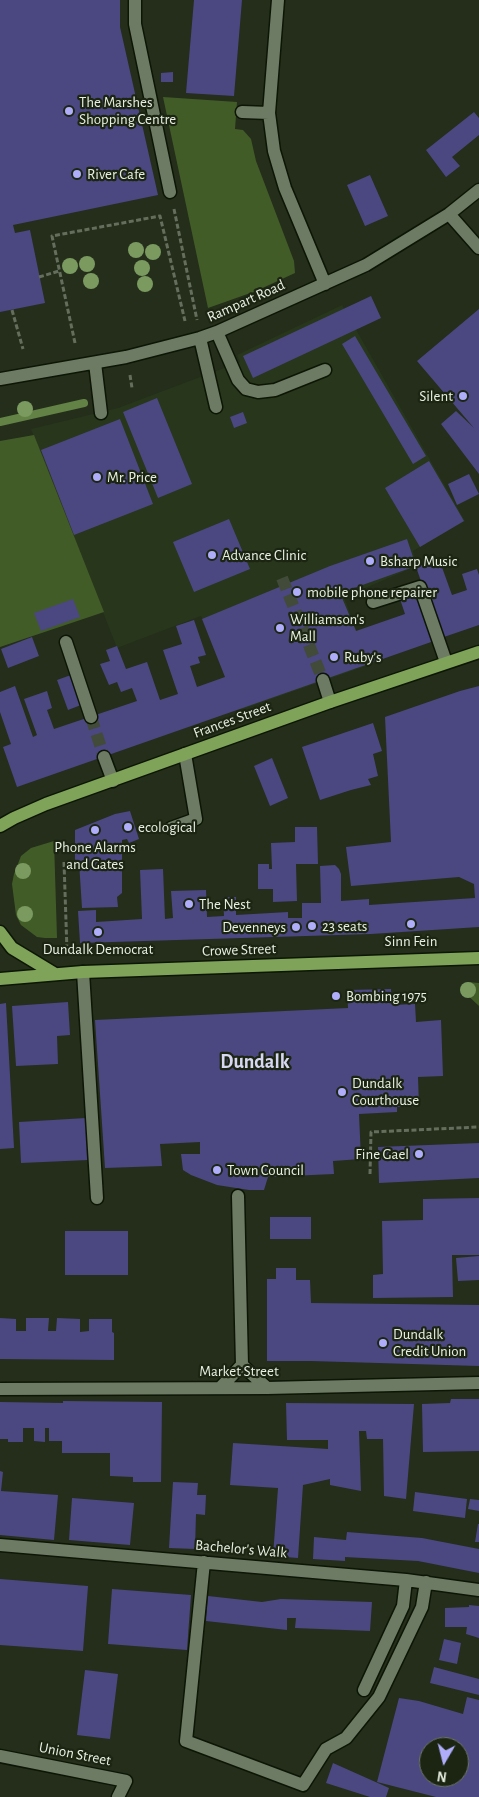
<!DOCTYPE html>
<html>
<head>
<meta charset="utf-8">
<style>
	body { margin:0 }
	#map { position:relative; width:479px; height:1797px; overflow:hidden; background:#242e1b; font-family:"Alegreya Sans",sans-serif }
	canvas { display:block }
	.north { position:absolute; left:419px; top:1737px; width:50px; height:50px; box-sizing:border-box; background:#1b2512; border:1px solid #6d7666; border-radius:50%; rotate:188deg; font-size:14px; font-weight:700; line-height:20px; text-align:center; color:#e9f0e3 }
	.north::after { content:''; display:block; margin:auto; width:18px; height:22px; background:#b0aefa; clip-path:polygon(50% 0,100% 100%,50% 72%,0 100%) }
</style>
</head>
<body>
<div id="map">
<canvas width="479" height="1797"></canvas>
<div class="north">N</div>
</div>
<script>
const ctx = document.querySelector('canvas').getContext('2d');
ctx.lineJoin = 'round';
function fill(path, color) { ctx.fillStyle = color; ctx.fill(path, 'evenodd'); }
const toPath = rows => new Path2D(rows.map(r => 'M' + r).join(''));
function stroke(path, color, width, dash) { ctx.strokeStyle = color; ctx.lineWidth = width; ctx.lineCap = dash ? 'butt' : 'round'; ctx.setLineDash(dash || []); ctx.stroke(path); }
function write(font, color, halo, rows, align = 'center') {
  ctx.font = font + ' "Alegreya Sans",sans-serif'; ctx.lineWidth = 4.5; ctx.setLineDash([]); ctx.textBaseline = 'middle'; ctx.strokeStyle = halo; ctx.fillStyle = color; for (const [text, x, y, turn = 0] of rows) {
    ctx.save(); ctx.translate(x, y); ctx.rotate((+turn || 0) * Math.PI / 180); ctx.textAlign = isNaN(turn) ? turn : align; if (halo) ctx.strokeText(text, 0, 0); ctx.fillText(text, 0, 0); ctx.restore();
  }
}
fill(toPath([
	[342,305,465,521,413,551,417,566,344,597,369,665,237,711,224,673,201,616,117,648,31,429,118,408,240,362,237,355]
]), '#28361c');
fill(toPath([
	[163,97,237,102,235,129,243,130,251,139,256,161,294,261,295,273,256,291,208,308],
	[34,435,104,612,0,647,0,441],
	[54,841,57,938,45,938,37,937,21,925,16,915,12,884,14,874,21,856,31,848],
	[467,982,479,983,479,1006,462,990]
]), '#425c28');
stroke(toPath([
	[0,422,84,403]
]), '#638245', 8);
fill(toPath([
	[0,0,120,0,120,27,158,195,13,225,15,233,30,230,45,303,0,312],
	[194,0,242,0,234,96,186,93],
	[173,72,173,82,161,82,161,73],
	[474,112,479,118,479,135,452,157,460,166,446,177,426,150],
	[370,175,388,216,365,226,347,185],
	[371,296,381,318,253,378,243,356],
	[479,309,479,474,441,424,456,411,474,428,417,361],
	[355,336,426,456,413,464,342,344],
	[157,398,192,484,158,498,123,412],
	[243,412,247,423,234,428,230,417],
	[120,419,153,504,74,535,41,450],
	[429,461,464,521,420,547,385,488],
	[469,474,479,494,457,505,448,484],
	[229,519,250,569,194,592,173,542],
	[407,539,416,566,340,593,356,631,405,614,399,596,415,590,434,641,17,787,3,747,11,744,0,712,0,692,15,686,33,737,37,735,24,699,47,691,52,708,47,710,54,729,137,701,132,688,121,692,117,682,109,685,100,664,110,661,106,650,117,646,126,669,147,662,160,700,178,694,163,650,182,644,176,626,194,620,206,655,198,657,200,663,190,666,197,687,225,677,202,619,330,566],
	[439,559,452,595,467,590,462,574,477,569,479,575,479,625,441,638,416,567],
	[73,599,80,617,41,631,34,613],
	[32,637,39,656,8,668,1,649],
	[71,675,81,705,68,710,57,680],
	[479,686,479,927,371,934,80,943,78,911,96,910,96,922,142,919,140,870,163,869,165,919,173,918,171,891,206,890,207,917,224,916,223,897,236,897,236,915,288,912,288,918,302,918,302,903,321,903,320,866,335,865,339,869,341,874,341,901,369,899,369,905,475,898,474,884,459,877,351,886,346,847,391,842,385,717,460,691],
	[373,723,382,751,373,754,378,776,368,779,371,785,351,790,320,800,302,747],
	[272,758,288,798,270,806,254,766],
	[130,811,139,839,129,843,127,839,122,840,122,893,117,897,118,907,82,908,79,862,75,861,75,830,115,814],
	[295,827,317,827,318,864,296,864,297,901,273,902,273,889,258,889,258,864,269,864,269,869,272,869,271,843,295,842],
	[391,989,392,1005,415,1004,416,1022,441,1020,443,1076,418,1077,419,1106,397,1107,397,1112,359,1114,361,1159,333,1161,334,1174,268,1177,264,1190,249,1190,217,1185,191,1175,183,1170,181,1154,200,1154,200,1142,160,1144,162,1166,105,1168,95,1020,348,1008,347,990],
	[68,1002,70,1035,57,1036,58,1064,16,1066,12,1006],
	[6,1003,14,1148,0,1149,0,1004],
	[86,1118,88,1160,21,1163,19,1122],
	[479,1143,479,1178,379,1183,378,1147],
	[479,1198,479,1255,452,1255,453,1297,373,1298,373,1275,383,1274,382,1221,423,1220,423,1199],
	[270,1217,311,1217,311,1239,270,1239],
	[65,1231,128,1231,128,1275,65,1275],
	[479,1256,479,1280,458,1281,456,1258],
	[276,1268,296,1268,296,1280,310,1280,311,1303,479,1305,479,1366,311,1361,267,1361,267,1279,276,1279],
	[0,1318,16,1319,16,1331,26,1331,26,1318,49,1318,48,1331,56,1331,57,1318,80,1319,80,1332,89,1331,89,1319,112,1319,112,1332,114,1333,114,1360,0,1359],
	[451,1399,479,1399,479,1451,423,1452,422,1404,450,1403],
	[63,1401,162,1402,161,1482,133,1482,133,1477,110,1476,110,1453,62,1453,62,1441,49,1441,49,1428,45,1428,45,1442,34,1441,34,1428,23,1428,23,1442,8,1442,8,1439,0,1439,0,1402,63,1403],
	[286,1403,414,1404,406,1499,384,1496,383,1439,367,1439,366,1431,359,1431,361,1491,330,1485,330,1479,303,1485,298,1558,273,1556,278,1488,230,1485,233,1443,328,1449,328,1440,287,1440],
	[0,1471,3,1472,1,1491,58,1495,54,1540,0,1535],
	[173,1482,198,1483,197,1495,206,1495,205,1515,196,1514,195,1549,169,1548],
	[415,1492,467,1499,465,1518,413,1511],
	[72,1498,134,1503,130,1545,69,1540],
	[470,1499,479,1500,479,1511,468,1509],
	[478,1524,479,1524,479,1542,475,1542],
	[347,1532,422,1538,479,1549,479,1573,418,1561,345,1557,345,1561,313,1559,314,1537,346,1540],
	[0,1579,88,1586,83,1651,0,1645],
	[112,1589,191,1595,187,1650,108,1644],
	[208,1596,262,1602,281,1599,372,1602,370,1631,295,1628,296,1618,287,1618,287,1630,206,1621],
	[469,1605,479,1606,479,1638,466,1634,467,1627,445,1627,445,1608,469,1607],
	[444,1639,461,1643,457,1664,439,1660],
	[434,1667,479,1679,479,1695,430,1683],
	[85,1670,118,1674,110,1739,77,1735],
	[467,1697,479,1700,479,1797,436,1797,377,1782,399,1698,419,1701,463,1714],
	[429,1747,459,1747,459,1777,429,1777],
	[333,1763,389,1788,386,1797,370,1797,326,1783]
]), '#4b4781');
stroke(toPath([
	[282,578,323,680],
	[91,717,104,757]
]), '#424b39', 12, [12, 6]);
const minor = toPath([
	[135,0,135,24,170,192],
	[278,0,269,113,274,151,285,188,325,284],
	[242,112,269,113],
	[449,214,479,248],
	[217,332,238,380,246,389,258,392,275,390,325,370],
	[200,338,216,407],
	[95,363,101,413],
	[0,379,126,357,200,338,217,332,366,265,449,214,479,190],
	[373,602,420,587,446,662],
	[66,642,91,717],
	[323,680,330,702],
	[104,757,113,781],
	[171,828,196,819,185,754],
	[83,972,97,1198],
	[242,1365,267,1388],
	[220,1388,242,1365,238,1196],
	[0,1389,267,1388,479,1383],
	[0,1545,406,1580,479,1590],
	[204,1562,186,1741,303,1785,326,1749,346,1738,379,1697,422,1607,426,1582],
	[364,1690,403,1606,406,1580],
	[0,1756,126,1781,118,1797]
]);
const major = toPath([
	[0,826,14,818,46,804,330,702,479,652],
	[0,932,12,948,55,974],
	[0,979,83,972,479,958]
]);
stroke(minor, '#0d1605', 15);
stroke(major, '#0d1605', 15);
stroke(toPath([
	[174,209,197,320],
	[39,277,59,271],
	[12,310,23,349],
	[75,343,52,236,160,216,185,321],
	[130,375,132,388],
	[64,862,67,951],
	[370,1174,371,1132,479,1127]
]), '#656e5d', 3, [5, 2.5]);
stroke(minor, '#6e7b64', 12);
stroke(major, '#7fa459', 12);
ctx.fillStyle = '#7b9a60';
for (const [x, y] of [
	[136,250],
	[153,252],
	[87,264],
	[70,266],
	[142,268],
	[91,281],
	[145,284],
	[25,409],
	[23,871],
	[25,914],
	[468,990]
]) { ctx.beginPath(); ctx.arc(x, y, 8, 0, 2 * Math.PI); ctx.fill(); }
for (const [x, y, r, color] of [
	[69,111,5,"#b0aefa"],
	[77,174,5,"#b0aefa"],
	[463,396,5,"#b0aefa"],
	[97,477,5,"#b0aefa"],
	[212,555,5,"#b0aefa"],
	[370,561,5,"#b0aefa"],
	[297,592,5,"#b0aefa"],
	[280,628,5,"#b0aefa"],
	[334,657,5,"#b0aefa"],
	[128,827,5,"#b0aefa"],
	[95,830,5,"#b0aefa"],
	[189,904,5,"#b0aefa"],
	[411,924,5,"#b0aefa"],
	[312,926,5,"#b0aefa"],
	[296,927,5,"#b0aefa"],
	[98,932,5,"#b0aefa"],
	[336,996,5,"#b0aefa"],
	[342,1092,5,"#b0aefa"],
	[419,1154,5,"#b0aefa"],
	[217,1170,5,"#b0aefa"],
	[383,1343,5,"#b0aefa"]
]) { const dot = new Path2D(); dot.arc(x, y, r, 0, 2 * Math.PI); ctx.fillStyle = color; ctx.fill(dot); stroke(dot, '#1b2512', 2); }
write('15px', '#e9f0e3', '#1b2512', [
	["The Marshes",79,102],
	["Shopping Centre",79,119],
	["River Cafe",87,174],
	["Silent",453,396,"right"],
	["Mr. Price",107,477],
	["Advance Clinic",222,555],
	["Bsharp Music",380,561],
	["mobile phone repairer",307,592],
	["Williamson's",290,619],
	["Mall",290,636],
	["Ruby's",344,657],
	["ecological",138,827],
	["Phone Alarms",95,847,"center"],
	["and Gates",95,864,"center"],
	["The Nest",199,904],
	["23 seats",322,926],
	["Devenneys",286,927,"right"],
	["Sinn Fein",411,941,"center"],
	["Dundalk Democrat",98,949,"center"],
	["Bombing 1975",346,996],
	["Dundalk",352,1083],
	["Courthouse",352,1100],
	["Fine Gael",409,1154,"right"],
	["Town Council",227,1170],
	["Dundalk",393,1334],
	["Credit Union",393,1351]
], 'left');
write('15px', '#e9f0e3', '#1b2512', [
	["Rampart Road",246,301,-24],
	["Frances Street",232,720,-20],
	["Crowe Street",239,950,-2],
	["Market Street",239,1371],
	["Bachelor's Walk",241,1549,5],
	["Union Street",75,1754,11]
]);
write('bold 20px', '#d7d7f4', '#1b2512', [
	["Dundalk",255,1062]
]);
</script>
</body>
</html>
